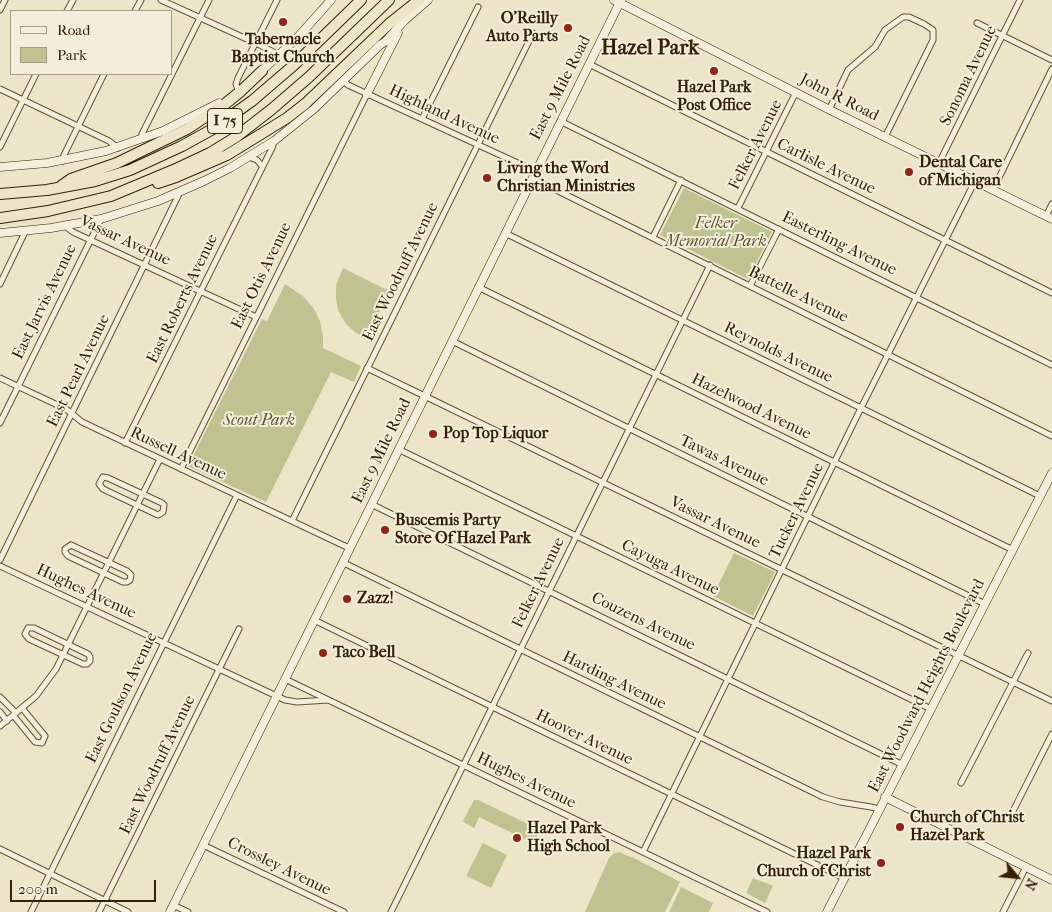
<!DOCTYPE html>
<html>
<head>
<meta charset="utf-8">
<style>
	body { margin:0 }
	#map { position:relative; width:1052px; height:912px; overflow:hidden; background:#ede5c7; font-family:"IM FELL French Canon",serif }
	canvas { display:block }
	.legend { position:absolute; left:10px; top:10px; width:162px; height:65px; box-sizing:border-box; background:#f3eedb; border:1px solid #a89c85; margin:0; padding:6px 9px; list-style:none; font-size:15px; color:#372105 }
	.legend li { display:flex; align-items:center; gap:10px; height:25px }
	.legend b { width:25px; border:1px solid #a89c85 }
	.north { position:absolute; left:992px; top:852px; width:50px; height:50px; -webkit-text-stroke:4px #f3eedb; paint-order:stroke; rotate:118deg; font-size:14px; font-weight:700; line-height:20px; text-align:center; color:#372105 }
	.north::after { content:''; display:block; margin:auto; width:18px; height:22px; background:#372105; clip-path:polygon(50% 0,100% 100%,50% 72%,0 100%) }
	.scale { position:absolute; left:10px; top:880px; width:146px; height:22px; box-sizing:border-box; border:2px solid #372105; border-top:0; padding-left:6px; font-size:15px; line-height:18px; white-space:nowrap; color:#372105; -webkit-text-stroke:4px #f3eedb; paint-order:stroke }
</style>
</head>
<body>
<div id="map">
<canvas width="1052" height="912"></canvas>
<ul class="legend">
<li><b style="height:6px;background:#f3eedb"></b>Road</li>
<li><b style="height:14px;background:#bec391"></b>Park</li>
</ul>
<div class="north">N</div>
<div class="scale">200 m</div>
</div>
<script>
const ctx = document.querySelector('canvas').getContext('2d');
ctx.lineJoin = 'round';
function fill(path, color) { ctx.fillStyle = color; ctx.fill(path, 'evenodd'); }
const toPath = rows => new Path2D(rows.map(r => 'M' + r).join(''));
function stroke(path, color, width, dash) { ctx.strokeStyle = color; ctx.lineWidth = width; ctx.lineCap = dash ? 'butt' : 'round'; ctx.setLineDash(dash || []); ctx.stroke(path); }
function write(font, color, halo, rows, align = 'center') {
  ctx.font = font + ' "IM FELL French Canon",serif'; ctx.lineWidth = 4; ctx.setLineDash([]); ctx.textBaseline = 'middle'; ctx.strokeStyle = halo; ctx.fillStyle = color; for (const [text, x, y, turn = 0] of rows) {
    ctx.save(); ctx.translate(x, y); ctx.rotate((+turn || 0) * Math.PI / 180); ctx.textAlign = isNaN(turn) ? turn : align; if (halo) ctx.strokeText(text, 0, 0); ctx.fillText(text, 0, 0); ctx.restore();
  }
}
fill(toPath([
	[684,188,772,232,748,279,660,235],
	[343,268,385,289,390,289,390,293,387,296,366,339,355,332,346,324,338,310,336,299,336,285],
	[285,284,304,297,314,309,320,321,323,336,323,348,361,366,354,382,331,372,266,502,188,466,262,319,267,321],
	[734,553,775,572,753,616,713,596],
	[474,800,478,800,534,827,538,834,535,844,479,817,474,828,465,823,463,821],
	[483,843,507,855,491,888,466,876],
	[619,852,636,859,680,882,665,912,585,912,609,858,613,854],
	[753,878,773,886,765,903,746,893],
	[681,887,713,903,709,912,669,912]
]), '#bec391');
const street = toPath([
	[161,0,260,45,279,55],
	[0,10,5,0],
	[67,11,73,0],
	[135,11,141,0],
	[977,23,1052,60],
	[589,64,1052,293],
	[343,81,348,85,535,171],
	[0,89,109,141,118,148],
	[238,90,236,84,238,78,277,0],
	[829,110,848,70,875,47,885,30,903,17,909,17,924,24,933,30,933,40,885,137],
	[422,119,478,7],
	[560,121,1052,365],
	[142,139,142,134,209,0],
	[0,147,36,74],
	[249,157,257,160,262,166],
	[63,161,64,155,104,74],
	[939,163,1020,0],
	[532,178,1052,436],
	[993,190,1052,69],
	[738,208,796,92],
	[1046,216,1052,204],
	[65,226,73,232,256,317],
	[505,233,1040,496],
	[653,237,681,180],
	[0,284,25,232],
	[750,286,779,229],
	[478,287,1013,550],
	[452,341,985,604],
	[367,368,1052,701],
	[0,378,66,409,82,422,349,548],
	[0,423,101,219],
	[125,443,272,148,274,141],
	[398,449,931,709],
	[181,469,367,94],
	[103,477,108,478,162,503,164,505,163,512,158,515,103,489,99,484,103,477],
	[371,504,903,765],
	[292,521,533,33],
	[71,545,127,571,131,575,130,580,127,582,123,582,68,556,65,552,65,549,71,545],
	[0,560,180,192],
	[342,562,823,797,840,802,871,807,879,809],
	[0,566,285,700,297,702,328,700],
	[314,620,844,878],
	[28,628,34,628,88,654,90,657,90,661,87,664,83,664,29,639,25,634,28,628],
	[285,679,767,912],
	[0,697,16,713],
	[0,712,7,721],
	[13,715,35,742,42,743,45,736,22,708],
	[0,726,36,696,56,669,160,459],
	[961,783,1028,653],
	[1012,813,1052,734],
	[203,845,344,912],
	[0,849,128,912],
	[643,852,861,408,975,181],
	[173,905,188,912],
	[31,912,237,495],
	[99,912,239,629],
	[391,912,710,265],
	[1003,912,1026,867]
]);
const secondary = toPath([
	[614,0,834,112,1052,219],
	[258,74,297,38,331,0],
	[367,94,398,33],
	[0,167,47,163,106,151,163,131,219,103],
	[0,233,51,228,101,219,158,201,204,181,230,168,274,141,314,109,380,45,386,41,405,20,428,0],
	[885,797,1052,880],
	[170,912,621,0],
	[827,912,1052,473]
]);
const highway = toPath([
	[158,183,176,177,227,155,287,118,305,104,389,24,419,0],
	[61,186,71,179,117,163,187,129,225,104,241,91,262,71],
	[0,194,47,190,95,181,130,170,182,146,211,130,252,101,294,65,361,0],
	[0,218,48,211,111,196,178,168,210,153,236,137,272,109,309,77,389,0]
]);
stroke(street, '#645236', 7);
stroke(secondary, '#372105', 9);
stroke(highway, '#372105', 12);
stroke(street, '#f3eedb', 5);
stroke(secondary, '#f3eedb', 8);
stroke(highway, '#ede5c7', 10);
for (const [x, y, r, color] of [
	[283,22,5,"#8f2418"],
	[568,28,5,"#8f2418"],
	[714,71,5,"#8f2418"],
	[909,172,5,"#8f2418"],
	[487,178,5,"#8f2418"],
	[433,434,5,"#8f2418"],
	[385,530,5,"#8f2418"],
	[347,599,5,"#8f2418"],
	[323,653,5,"#8f2418"],
	[900,827,5,"#8f2418"],
	[517,838,5,"#8f2418"],
	[881,863,5,"#8f2418"]
]) { const dot = new Path2D(); dot.arc(x, y, r, 0, 2 * Math.PI); ctx.fillStyle = color; ctx.fill(dot); stroke(dot, '#f3eedb', 2); }
for (const [x, y, w] of [
	[225,121,35]
]) { const box = new Path2D(); box.roundRect(x - w / 2, y - 12.5, w, 25, 4); ctx.fillStyle = '#f3eedb'; ctx.fill(box); stroke(box, '#372105', 1); }
write('bold 15px', '#372105', null, [
	["I 75",225,121]
]);
write('bold 16px', '#372105', '#f3eedb', [
	["O'Reilly",558,19,"right"],
	["Auto Parts",558,37,"right"],
	["Tabernacle",283,40,"center"],
	["Baptist Church",283,58,"center"],
	["Hazel Park",714,88,"center"],
	["Post Office",714,106,"center"],
	["Dental Care",919,163],
	["of Michigan",919,181],
	["Living the Word",497,169],
	["Christian Ministries",497,187],
	["Pop Top Liquor",443,434],
	["Buscemis Party",395,521],
	["Store Of Hazel Park",395,539],
	["Zazz!",357,599],
	["Taco Bell",333,653],
	["Church of Christ",910,818],
	["Hazel Park",910,836],
	["Hazel Park",527,829],
	["High School",527,847],
	["Hazel Park",871,854,"right"],
	["Church of Christ",871,872,"right"]
], 'left');
write('16px', '#372105', '#f3eedb', [
	["Sonoma Avenue",969,76,-64],
	["East 9 Mile Road",561,88,-63],
	["John R Road",839,98,27],
	["Highland Avenue",444,115,25],
	["Felker Avenue",756,145,-63],
	["Carlisle Avenue",826,167,26],
	["Vassar Avenue",125,241,25],
	["Easterling Avenue",839,244,26],
	["East Woodruff Avenue",401,272,-64],
	["East Otis Avenue",262,276,-64],
	["Battelle Avenue",798,295,26],
	["East Roberts Avenue",183,299,-64],
	["East Jarvis Avenue",45,302,-64],
	["Reynolds Avenue",778,353,26],
	["East Pearl Avenue",79,371,-64],
	["Hazelwood Avenue",751,407,26],
	["East 9 Mile Road",382,451,-64],
	["Russell Avenue",178,454,25],
	["Tawas Avenue",724,461,26],
	["Tucker Avenue",797,511,-64],
	["Vassar Avenue",715,523,26],
	["Cayuga Avenue",670,568,26],
	["Felker Avenue",539,583,-64],
	["Hughes Avenue",86,592,25],
	["Couzens Avenue",643,622,26],
	["Harding Avenue",614,681,26],
	["East Woodward Heights Boulevard",927,686,-63],
	["East Goulson Avenue",122,698,-64],
	["Hoover Avenue",584,738,26],
	["East Woodruff Avenue",158,765,-64],
	["Hughes Avenue",526,781,26],
	["Crossley Avenue",279,867,26]
]);
write('italic 16px', '#60522f', '#f3eedb', [
	["Felker",716,224],
	["Memorial Park",716,242],
	["Scout Park",259,421]
]);
write('bold 21px', '#372105', '#f3eedb', [
	["Hazel Park",650,49]
]);
</script>
</body>
</html>
